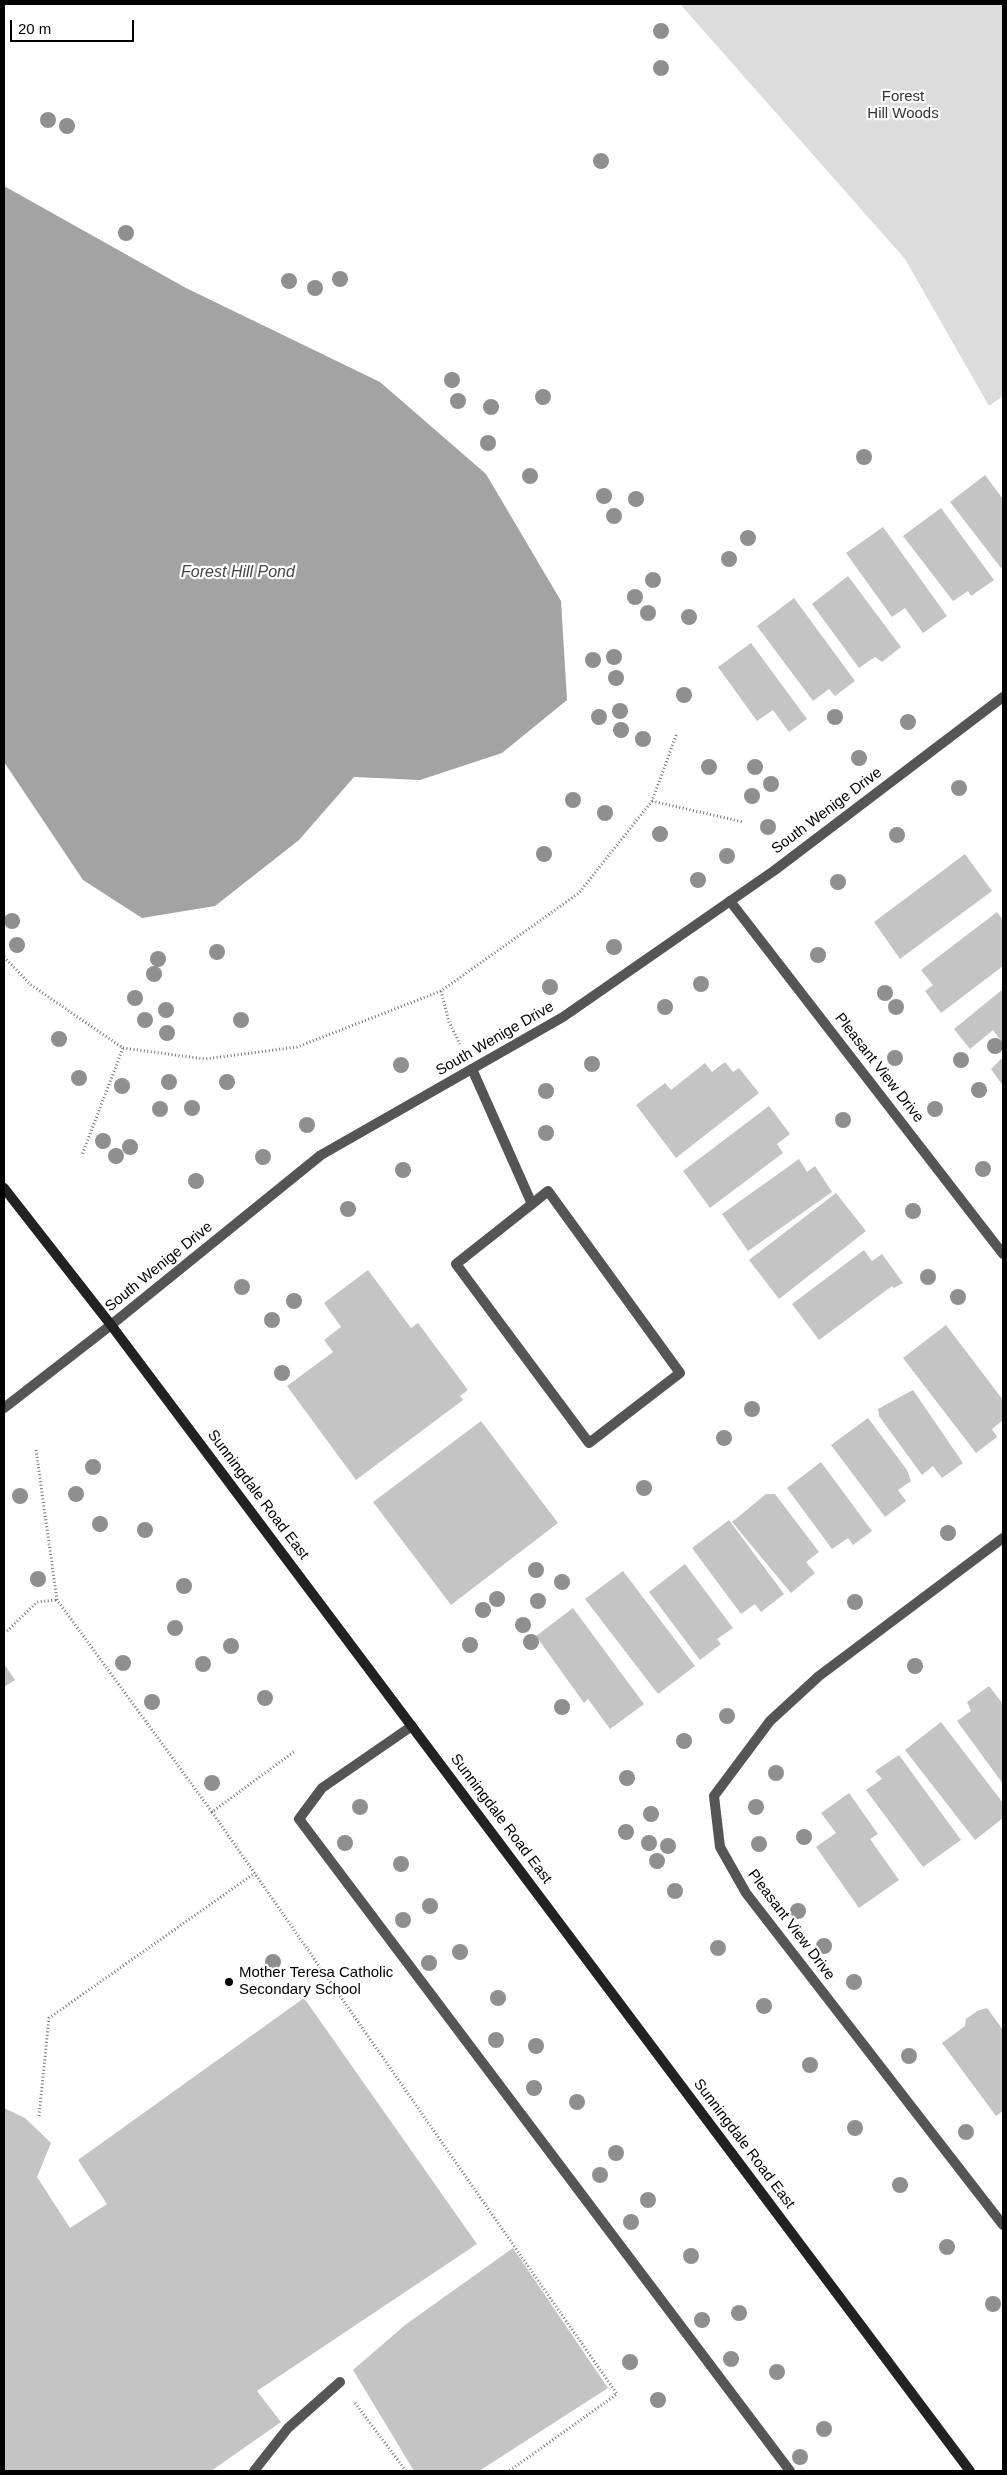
<!DOCTYPE html>
<html>
<head>
<meta charset="utf-8">
<style>
	body { margin:0 }
	#map { position:relative; width:1007px; height:2475px; overflow:hidden; background:#fff; font-family:Arial,sans-serif }
	canvas { display:block }
	.frame { position:absolute; inset:0; border:5px solid #000; pointer-events:none }
	.scale { position:absolute; left:10px; top:20px; width:124px; height:22px; box-sizing:border-box; border:2px solid #000; border-top:0; padding-left:6px; font-size:15px; line-height:18px; white-space:nowrap; color:#000; -webkit-text-stroke:4px #fff; paint-order:stroke }
</style>
</head>
<body>
<div id="map">
<canvas width="1007" height="2475"></canvas>
<div class="frame"></div>
<div class="scale">20 m</div>
</div>
<script>
const ctx = document.querySelector('canvas').getContext('2d');
ctx.lineJoin = 'round';
function fill(path, color) { ctx.fillStyle = color; ctx.fill(path, 'evenodd'); }
const toPath = rows => new Path2D(rows.map(r => 'M' + r).join(''));
function stroke(path, color, width, dash) { ctx.strokeStyle = color; ctx.lineWidth = width; ctx.lineCap = dash ? 'butt' : 'round'; ctx.setLineDash(dash || []); ctx.stroke(path); }
function write(font, color, halo, rows, align = 'center') {
  ctx.font = font + ' Arial,sans-serif'; ctx.lineWidth = 4.5; ctx.setLineDash([]); ctx.textBaseline = 'middle'; ctx.strokeStyle = halo; ctx.fillStyle = color; for (const [text, x, y, turn = 0] of rows) {
    ctx.save(); ctx.translate(x, y); ctx.rotate((+turn || 0) * Math.PI / 180); ctx.textAlign = isNaN(turn) ? turn : align; if (halo) ctx.strokeText(text, 0, 0); ctx.fillText(text, 0, 0); ctx.restore();
  }
}
fill(toPath([
	[680,4,1003,4,1003,396,989,406,905,259]
]), '#dcdcdc');
fill(toPath([
	[4,186,186,288,380,382,486,474,561,601,567,700,502,753,420,780,354,777,299,840,215,906,142,918,83,880,4,762]
]), '#a3a3a3');
fill(toPath([
	[985,475,1003,499,1003,566,1001,568,950,502],
	[941,508,994,580,971,596,968,591,953,601,903,536],
	[883,527,947,616,923,633,905,608,892,617,846,553],
	[848,576,901,647,882,662,875,657,859,668,812,604],
	[794,598,855,681,835,696,829,689,813,701,757,626],
	[751,643,807,719,789,732,773,710,757,721,718,667],
	[965,854,992,891,900,959,874,922],
	[997,912,1003,920,1003,966,941,1013,925,991,933,985,921,970],
	[1003,989,1003,1044,993,1030,970,1049,954,1029],
	[1003,1057,1003,1086,991,1069],
	[725,1062,733,1072,739,1068,759,1093,676,1158,636,1105,665,1083,671,1090,705,1063,712,1072],
	[769,1106,790,1134,777,1144,783,1153,710,1208,683,1171],
	[799,1159,807,1172,815,1166,832,1192,748,1251,722,1214],
	[836,1193,866,1231,779,1299,749,1260],
	[864,1250,872,1261,882,1254,903,1283,894,1288,892,1286,819,1340,792,1304],
	[368,1270,411,1328,418,1323,468,1390,460,1396,463,1400,356,1480,287,1386,333,1352,324,1340,341,1327,324,1303],
	[946,1325,1003,1400,1003,1420,992,1429,997,1437,976,1453,903,1358],
	[913,1390,963,1463,942,1478,933,1466,922,1475,879,1416,878,1409],
	[868,1418,907,1470,911,1481,898,1490,906,1501,885,1517,831,1445],
	[481,1421,558,1523,451,1605,373,1502],
	[821,1462,872,1531,853,1545,848,1538,832,1549,787,1488],
	[766,1494,775,1494,819,1552,806,1562,815,1573,791,1593,732,1522],
	[729,1520,784,1594,761,1612,755,1604,741,1614,692,1548],
	[685,1564,733,1628,717,1639,721,1644,700,1660,649,1592],
	[623,1571,695,1666,658,1694,585,1599],
	[573,1608,644,1704,610,1729,588,1699,584,1703,536,1636],
	[4,1664,15,1680,4,1687],
	[989,1686,1003,1704,1003,1784,957,1721,971,1711,967,1702],
	[941,1722,1003,1803,1003,1818,975,1840,905,1750],
	[899,1755,961,1840,923,1867,866,1790,882,1779,875,1771],
	[849,1793,878,1834,870,1839,899,1880,859,1908,816,1847,836,1833,821,1813],
	[304,1998,477,2244,257,2391,281,2422,211,2471,4,2471,4,2108,25,2118,51,2143,37,2177,70,2228,107,2204,78,2160],
	[987,2008,1003,2030,1003,2111,996,2116,942,2043,965,2026,966,2019,977,2011],
	[513,2248,608,2388,479,2471,414,2471,353,2370,405,2325]
]), '#c4c4c4');
stroke(toPath([
	[652,801,743,822],
	[4,957,31,985,123,1048,82,1155],
	[441,991,449,1022,460,1044],
	[123,1048,205,1059,297,1047,441,991,579,893,652,801,677,733],
	[36,1450,57,1600,212,1812,295,1751],
	[7,1631,37,1602,57,1600],
	[212,1812,617,2394,509,2471],
	[39,2116,49,2018,255,1873],
	[355,2403,406,2471]
]), '#777', 3, [1, 2.5]);
stroke(toPath([
	[472,1069,532,1204,456,1264,589,1443,680,1373,548,1191,532,1204],
	[412,1726,322,1788,299,1819,790,2471],
	[254,2471,288,2428,340,2382]
]), '#555', 10);
stroke(toPath([
	[730,901,1003,1254],
	[1003,1538,819,1676,770,1721,714,1796,720,1847,746,1893,1003,2225]
]), '#555', 10);
stroke(toPath([
	[4,1408,111,1325,321,1155,563,1017,775,870,1003,697]
]), '#555', 10);
stroke(toPath([
	[4,1188,111,1325,970,2471]
]), '#222', 10);
ctx.fillStyle = '#8f8f8f';
for (const [x, y] of [
	[661,31],
	[661,68],
	[48,120],
	[67,126],
	[601,161],
	[126,233],
	[340,279],
	[289,281],
	[315,288],
	[452,380],
	[543,397],
	[458,401],
	[491,407],
	[488,443],
	[864,457],
	[530,476],
	[604,496],
	[636,499],
	[614,516],
	[748,538],
	[729,559],
	[653,580],
	[635,597],
	[648,613],
	[689,617],
	[614,657],
	[593,660],
	[616,678],
	[684,695],
	[620,711],
	[599,717],
	[835,717],
	[908,722],
	[621,730],
	[643,739],
	[859,758],
	[709,767],
	[755,767],
	[771,784],
	[959,788],
	[752,796],
	[573,800],
	[605,813],
	[768,827],
	[660,834],
	[897,835],
	[544,854],
	[727,856],
	[698,880],
	[838,882],
	[12,921],
	[17,945],
	[614,947],
	[217,952],
	[818,955],
	[158,959],
	[154,974],
	[701,984],
	[550,987],
	[885,993],
	[135,998],
	[665,1007],
	[896,1007],
	[166,1010],
	[145,1020],
	[241,1020],
	[167,1033],
	[59,1039],
	[995,1046],
	[895,1058],
	[961,1060],
	[592,1064],
	[401,1065],
	[79,1078],
	[169,1082],
	[227,1082],
	[122,1086],
	[979,1090],
	[546,1091],
	[192,1108],
	[160,1109],
	[935,1109],
	[843,1120],
	[307,1125],
	[546,1133],
	[103,1141],
	[130,1147],
	[116,1156],
	[263,1157],
	[983,1169],
	[403,1170],
	[196,1181],
	[348,1209],
	[913,1211],
	[928,1277],
	[242,1287],
	[958,1297],
	[294,1301],
	[272,1320],
	[282,1373],
	[752,1409],
	[724,1438],
	[93,1467],
	[644,1488],
	[76,1494],
	[20,1496],
	[100,1524],
	[145,1530],
	[948,1533],
	[536,1570],
	[38,1579],
	[562,1582],
	[184,1586],
	[497,1599],
	[538,1601],
	[855,1602],
	[483,1610],
	[523,1625],
	[175,1628],
	[531,1642],
	[470,1645],
	[231,1646],
	[123,1663],
	[203,1664],
	[915,1666],
	[265,1698],
	[152,1702],
	[562,1707],
	[727,1716],
	[684,1741],
	[776,1773],
	[627,1778],
	[212,1783],
	[360,1807],
	[756,1807],
	[651,1814],
	[626,1832],
	[804,1837],
	[345,1843],
	[649,1843],
	[759,1844],
	[668,1846],
	[657,1861],
	[401,1864],
	[675,1891],
	[430,1906],
	[798,1911],
	[403,1920],
	[824,1946],
	[718,1948],
	[460,1952],
	[273,1962],
	[429,1963],
	[854,1982],
	[498,1998],
	[764,2006],
	[496,2040],
	[536,2046],
	[909,2056],
	[810,2065],
	[534,2088],
	[577,2102],
	[855,2128],
	[966,2132],
	[616,2153],
	[600,2175],
	[900,2185],
	[648,2200],
	[631,2222],
	[947,2247],
	[691,2256],
	[993,2304],
	[739,2313],
	[702,2320],
	[731,2359],
	[630,2362],
	[777,2372],
	[658,2400],
	[824,2429],
	[800,2457]
]) { ctx.beginPath(); ctx.arc(x, y, 8, 0, 2 * Math.PI); ctx.fill(); }
for (const [x, y, r, color] of [
	[229,1982,5,"#000"]
]) { const dot = new Path2D(); dot.arc(x, y, r, 0, 2 * Math.PI); ctx.fillStyle = color; ctx.fill(dot); stroke(dot, '#fff', 2); }
write('15px', '#333', '#fff', [
	["Forest",903,97],
	["Hill Woods",903,114]
]);
write('15px', '#000', '#fff', [
	["South Wenige Drive",827,811,-37],
	["South Wenige Drive",495,1039,-30],
	["Pleasant View Drive",879,1068,52],
	["South Wenige Drive",159,1267,-39],
	["Sunningdale Road East",258,1495,53],
	["Sunningdale Road East",501,1819,53],
	["Pleasant View Drive",791,1925,53],
	["Sunningdale Road East",744,2144,53]
]);
write('15px', '#000', '#fff', [
	["Mother Teresa Catholic",239,1973],
	["Secondary School",239,1990]
], 'left');
write('italic 16px', '#444', '#fff', [
	["Forest Hill Pond",238,573]
]);
</script>
</body>
</html>
